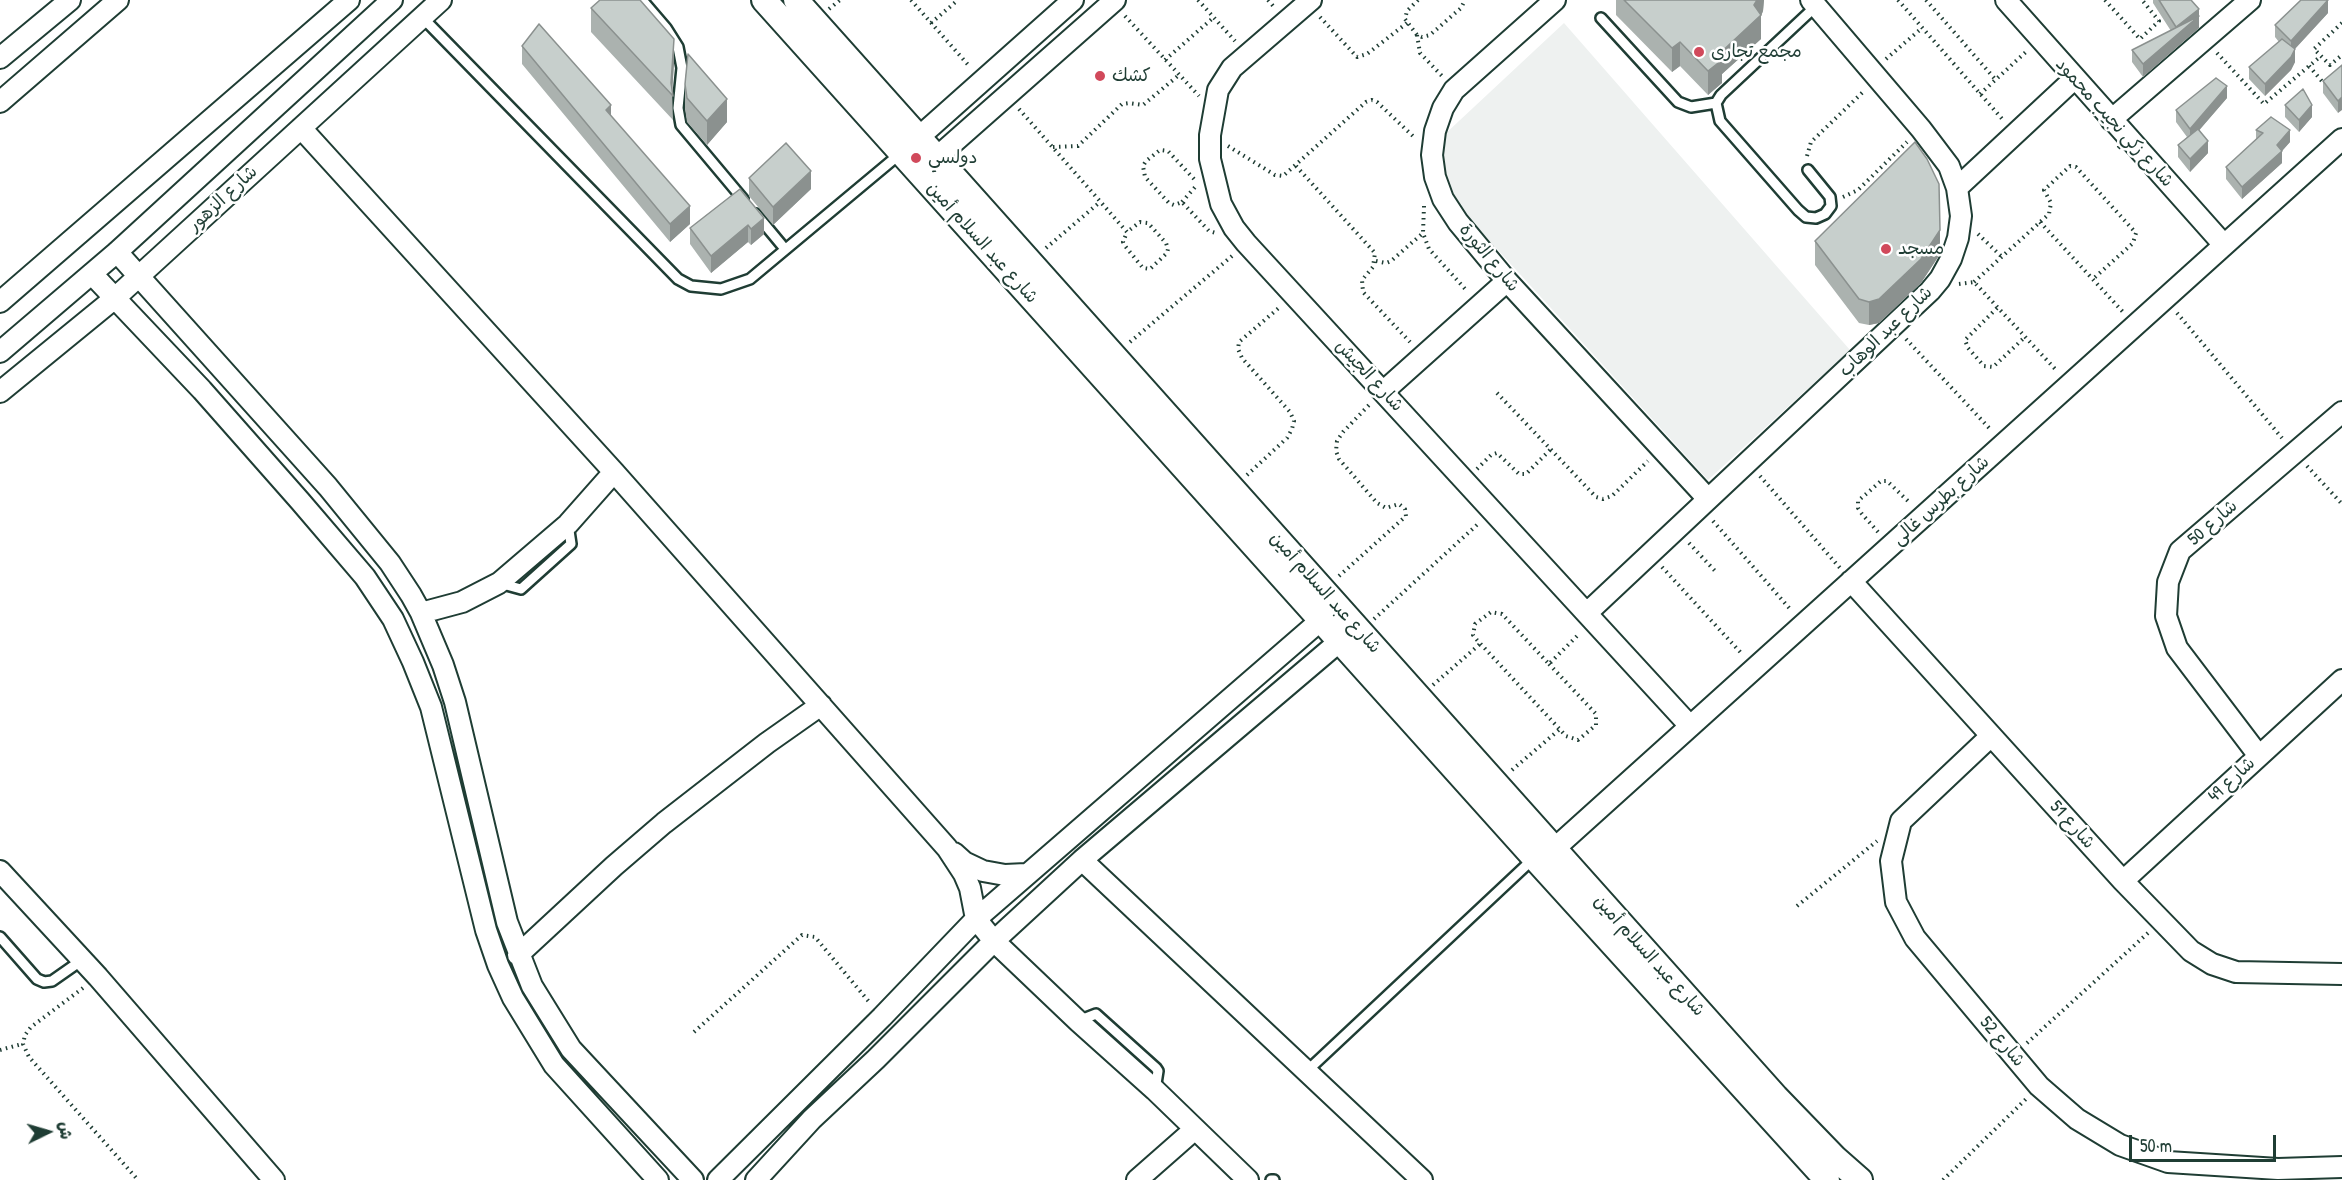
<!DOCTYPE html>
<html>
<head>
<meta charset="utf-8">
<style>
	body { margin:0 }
	#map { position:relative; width:2342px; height:1180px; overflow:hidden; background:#fff; font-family:"Patrick Hand","Playpen Sans Arabic",sans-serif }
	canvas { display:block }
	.north { position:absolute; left:18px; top:1102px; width:60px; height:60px; -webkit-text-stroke:4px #fff; paint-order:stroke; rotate:85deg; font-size:16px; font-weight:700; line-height:24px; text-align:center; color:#1f3d34 }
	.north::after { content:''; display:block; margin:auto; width:21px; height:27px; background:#1f3d34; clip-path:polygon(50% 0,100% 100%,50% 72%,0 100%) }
	.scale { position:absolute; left:2129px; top:1135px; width:147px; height:27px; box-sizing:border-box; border:3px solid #1f3d34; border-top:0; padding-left:8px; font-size:18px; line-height:21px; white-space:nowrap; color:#1f3d34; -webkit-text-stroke:4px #fff; paint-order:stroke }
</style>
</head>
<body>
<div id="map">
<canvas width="2342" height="1180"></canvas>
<div class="north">ش</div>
<div class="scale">50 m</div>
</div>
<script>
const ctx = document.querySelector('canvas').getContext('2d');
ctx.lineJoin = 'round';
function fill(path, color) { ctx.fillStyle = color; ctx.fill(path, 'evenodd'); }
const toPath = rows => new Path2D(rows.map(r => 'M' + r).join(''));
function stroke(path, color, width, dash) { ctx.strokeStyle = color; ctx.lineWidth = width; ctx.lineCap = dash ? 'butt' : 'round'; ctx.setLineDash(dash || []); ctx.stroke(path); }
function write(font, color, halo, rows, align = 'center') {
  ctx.font = font + ' "Patrick Hand","Playpen Sans Arabic",sans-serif'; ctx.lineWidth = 5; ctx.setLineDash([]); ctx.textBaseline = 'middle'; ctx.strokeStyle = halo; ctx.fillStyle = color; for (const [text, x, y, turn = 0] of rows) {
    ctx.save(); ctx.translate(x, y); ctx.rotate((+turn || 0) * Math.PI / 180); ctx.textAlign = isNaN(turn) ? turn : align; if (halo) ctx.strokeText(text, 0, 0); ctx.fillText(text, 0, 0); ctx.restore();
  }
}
fill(toPath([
	[1564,23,1850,350,1708,480,1454,202,1438,174,1444,135]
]), '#eef1f0');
const service = toPath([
	[642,0,666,28,678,47,682,68,678,108,681,125,743,199],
	[422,17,678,279,691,286,721,289,750,279,901,153],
	[1601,18,1678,102,1691,107,1716,103],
	[1808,170,1830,197,1831,206,1825,214,1816,218,1806,217,1798,210,1720,121,1716,103,1721,95,1816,6],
	[756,214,785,249],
	[499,583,521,589,571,544,568,524],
	[0,937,37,979,44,982,52,981,82,960],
	[1078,1021,1096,1014,1156,1068,1158,1071,1155,1090],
	[1307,1071,1533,859],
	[1271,1180,1274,1180]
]);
const minor = toPath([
	[1311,0,1232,68,1218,90,1210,135,1210,159,1221,204,1234,228,1246,243,1690,726],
	[1555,0,1454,90,1443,108,1435,131,1432,155,1435,177,1443,199,1458,222,1507,281,1708,499],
	[2006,0,2224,245],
	[0,58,70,0],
	[0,102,118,0],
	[2111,120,2250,0],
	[301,128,614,472,947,848,964,874,970,888,976,919,994,941,1078,1021,1155,1090,1248,1180],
	[918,138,1073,0],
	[936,158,1115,0],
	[1957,188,2074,79],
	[117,252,328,487,390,563,411,595,421,613,443,665,455,702,507,922,532,986,571,1049,693,1180],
	[92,274,202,390,300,501,365,577,393,619,413,662,431,707,486,930,498,965,513,998,554,1065,658,1180],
	[0,302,349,0],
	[0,352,117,252,392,0],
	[1384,391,1507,281],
	[0,392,115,298,441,0],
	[1851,581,2123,881,2191,951,2212,964,2236,972,2342,974],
	[421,613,462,602,499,583,568,524,614,472],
	[1587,613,1930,291,1940,279,1951,259,1958,238,1961,216,1957,188,1949,166,1921,129,1811,0],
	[1991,736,1901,821,1891,861,1896,902,1915,938,2039,1086,2077,1119,2120,1145,2168,1162,2278,1169,2342,1167],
	[2259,756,2177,648,2166,616,2168,582,2180,551,2342,412],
	[954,853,964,862,983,871,1005,875,1026,874],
	[1543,859,2342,139],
	[1082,860,1422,1180],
	[0,871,98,977,274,1180],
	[2123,881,2342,680],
	[518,955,614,866,664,823,767,743,821,705],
	[718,1180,882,1017,976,919,1321,620],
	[756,1180,812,1119,876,1059,994,941,1082,860,1340,641],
	[1137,1180,1195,1129]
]);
const tertiary = toPath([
	[764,0,1539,863,1827,1180],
	[796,0,1776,1097,1835,1158,1860,1180]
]);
stroke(service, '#1f3d34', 14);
stroke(minor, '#1f3d34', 24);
stroke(tertiary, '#1f3d34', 28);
stroke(toPath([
	[911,0,970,67],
	[1198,0,1235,41],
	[1268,0,1274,7],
	[1418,0,1407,11,1405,19,1417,35,1422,37,1430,35,1461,8,1465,0],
	[1898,0,2004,121],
	[1926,0,1995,79],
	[2105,0,2140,39,2159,21,2142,0],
	[829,9,840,0],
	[1125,16,1199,96],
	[1320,17,1357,57,1367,54,1407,23],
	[931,23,958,0],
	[2342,23,2314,49,2330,65,2342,55],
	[1417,35,1420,53,1442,76],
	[2217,53,2264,104,2321,56],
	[1886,59,1922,28],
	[1165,60,1214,17],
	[2309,66,2326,86],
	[1980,94,2028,50],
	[1019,109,1127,232,1123,242,1125,246,1143,268,1150,269,1167,253,1168,249,1166,243,1148,223,1140,222,1127,232],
	[1228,146,1275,175,1283,176,1366,102,1372,100,1377,102,1415,138],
	[1053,147,1078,146,1122,104,1129,103,1143,105,1179,75],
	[1807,156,1811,142,1864,91],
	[1296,166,1375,253,1373,267,1362,280,1363,292,1410,342],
	[1194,179,1168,151,1160,150,1146,161,1143,166,1145,177,1169,203,1174,205,1182,202,1209,231,1216,233],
	[1843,197,1858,190,1907,142],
	[1182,202,1196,186],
	[1424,206,1423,233,1429,249,1467,291],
	[2040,222,2123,312],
	[1978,234,2001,256],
	[1046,248,1100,202],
	[1376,261,1386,263,1391,261,1423,233],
	[1974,282,2049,214,2051,203,2044,190,2070,166,2076,167,2136,233,2133,243,2093,279],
	[1959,284,1974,282,2057,371],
	[1997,308,1965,340,1968,348,1984,366,1993,367,2025,337],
	[2177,313,2282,438],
	[1906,339,1991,430],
	[1130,342,1232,256],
	[1497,393,1596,497,1603,499,1612,496,1648,461],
	[2307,466,2342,504],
	[1477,469,1491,455,1497,453,1519,474,1526,474,1551,449],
	[1247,475,1287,438,1292,429,1294,421,1290,412,1242,358,1238,349,1239,342,1281,306],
	[1760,476,1840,568],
	[1713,521,1791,610],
	[1878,532,1862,514,1858,508,1858,501,1881,481,1887,481,1910,503],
	[1689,543,1716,572],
	[1662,567,1742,654],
	[1339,576,1406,516,1405,509,1399,504,1386,508,1377,503,1339,459,1336,451,1337,441,1343,432,1369,405],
	[1374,619,1479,523],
	[1549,664,1596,714,1596,725,1578,740,1566,736,1477,640,1473,635,1475,624,1491,612,1502,614,1549,664,1580,633],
	[1433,685,1480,644],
	[1512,770,1560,729],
	[1797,906,1877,841],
	[83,988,31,1027,25,1035,23,1044,29,1057,138,1180],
	[694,1032,802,935,815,937,870,1003],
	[2027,1043,2148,933],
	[0,1050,22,1044],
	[1943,1180,2026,1099]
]), '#1f3d34', 4, [1.5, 4.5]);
stroke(service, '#fff', 9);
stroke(minor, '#fff', 20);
stroke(tertiary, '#fff', 24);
fill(toPath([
	[1616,0,1764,0,1763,11,1761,16,1761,39,1722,74,1722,83,1708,95,1680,66,1672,72,1616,15],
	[2153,0,2191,0,2199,9,2199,28,2143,77,2132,62,2132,50,2171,31,2153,3],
	[591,8,674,63,672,90,673,120,591,32],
	[2328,13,2295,49,2295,62,2291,70,2265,96,2249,79,2249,67,2279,42,2275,37,2275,25],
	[522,46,611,116,690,224,670,242,522,64],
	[2342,65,2338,113,2323,93,2323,81],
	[685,84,727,122,707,145,687,122,685,108],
	[2227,98,2199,130,2208,153,2190,172,2178,157,2178,145,2187,137,2176,122,2176,110],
	[2285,105,2312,117,2299,132,2285,117],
	[2256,130,2290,142,2282,151,2282,163,2242,199,2226,179,2226,167,2256,139],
	[749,178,811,189,773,225,749,196],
	[740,189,764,234,751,245,748,242,711,273,690,244,690,228],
	[1815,241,1940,254,1921,283,1879,323,1869,325,1859,323,1815,265]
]), '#abb2af');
fill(toPath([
	[1757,0,1764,0,1763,11,1761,16,1761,39,1722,74,1722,83,1708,95,1708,71,1718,55,1754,5],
	[2328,0,2328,13,2291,53,2291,41],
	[2199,9,2199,28,2143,77,2143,64,2176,27],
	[674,39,674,63,672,95,671,83],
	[1680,42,1680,66,1672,72,1672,48],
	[2295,49,2295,62,2291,70,2265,96,2265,84],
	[2227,86,2227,98,2190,141,2190,129],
	[2342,97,2342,110,2338,113,2338,101],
	[727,99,727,122,707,145,707,121],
	[611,105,611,123,606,110],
	[2312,105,2312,117,2299,132,2299,120],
	[2290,130,2290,142,2282,151,2282,163,2242,199,2242,187],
	[2208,141,2208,153,2190,172,2190,159],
	[811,171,811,189,773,225,773,207],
	[690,206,690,224,670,242,670,224],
	[764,218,764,234,751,245,751,229],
	[748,225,748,242,711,273,711,256],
	[1940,230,1940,254,1921,283,1879,323,1869,325,1869,302]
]), '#8b918f');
const building = toPath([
	[600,0,640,0,674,39,671,83,673,96,591,8,600,0],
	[1624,0,1757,0,1754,5,1761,15,1718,55,1722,60,1708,71,1680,42,1672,48,1624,0],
	[2159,0,2191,0,2199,9,2176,27,2159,0],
	[2301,0,2328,0,2291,41,2275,25,2301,0],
	[2199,16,2143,64,2132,50,2199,16],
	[539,24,611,105,606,110,690,206,670,224,522,46,539,24],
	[2282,39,2295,49,2291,57,2265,84,2249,67,2282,39],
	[688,54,727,99,707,121,687,98,685,84,688,54],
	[2342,65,2342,97,2338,101,2323,81,2342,65],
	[2216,78,2227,86,2190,129,2176,110,2216,78],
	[2303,89,2312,105,2299,120,2285,105,2303,89],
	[2271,117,2290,130,2277,145,2282,151,2242,187,2226,167,2263,133,2256,130,2271,117],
	[2198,129,2208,141,2190,159,2178,145,2198,129],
	[1915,142,1927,159,1939,184,1940,230,1921,259,1879,299,1869,302,1859,299,1815,241,1915,142],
	[786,143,811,171,773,207,749,178,786,143],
	[740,189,764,218,751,229,748,225,711,256,690,228,740,189]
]);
fill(building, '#c7cfcc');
stroke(building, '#8b918f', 1.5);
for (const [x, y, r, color] of [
	[1699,52,6,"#d1495b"],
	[1100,76,6,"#d1495b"],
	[916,158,6,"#d1495b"],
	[1886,249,6,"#d1495b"]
]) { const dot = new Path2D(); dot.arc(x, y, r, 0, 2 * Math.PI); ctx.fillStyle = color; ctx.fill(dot); stroke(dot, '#fff', 2); }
write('18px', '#1f3d34', '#fff', [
	["مجمع تجارى",1711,52],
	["كشك",1112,76],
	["دولسي",928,158],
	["مسجد",1898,249]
], 'left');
write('18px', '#1f3d34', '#fff', [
	["شارع زكي نجيب محمود",2114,123,48],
	["شارع الزهور",223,199,-43],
	["شارع عبد السلام أمين",982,243,48],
	["شارع الثورة",1489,258,50],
	["شارع عبد الوهاب",1886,332,-44],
	["شارع الجيش",1369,376,47],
	["شارع بطرس غالى",1941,501,-42],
	["شارع 50",2213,523,-41],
	["شارع عبد السلام أمين",1325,593,48],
	["شارع 49",2232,780,-43],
	["شارع 51",2072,825,48],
	["شارع عبد السلام أمين",1649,956,48],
	["شارع 52",2002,1042,50]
]);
</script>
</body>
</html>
